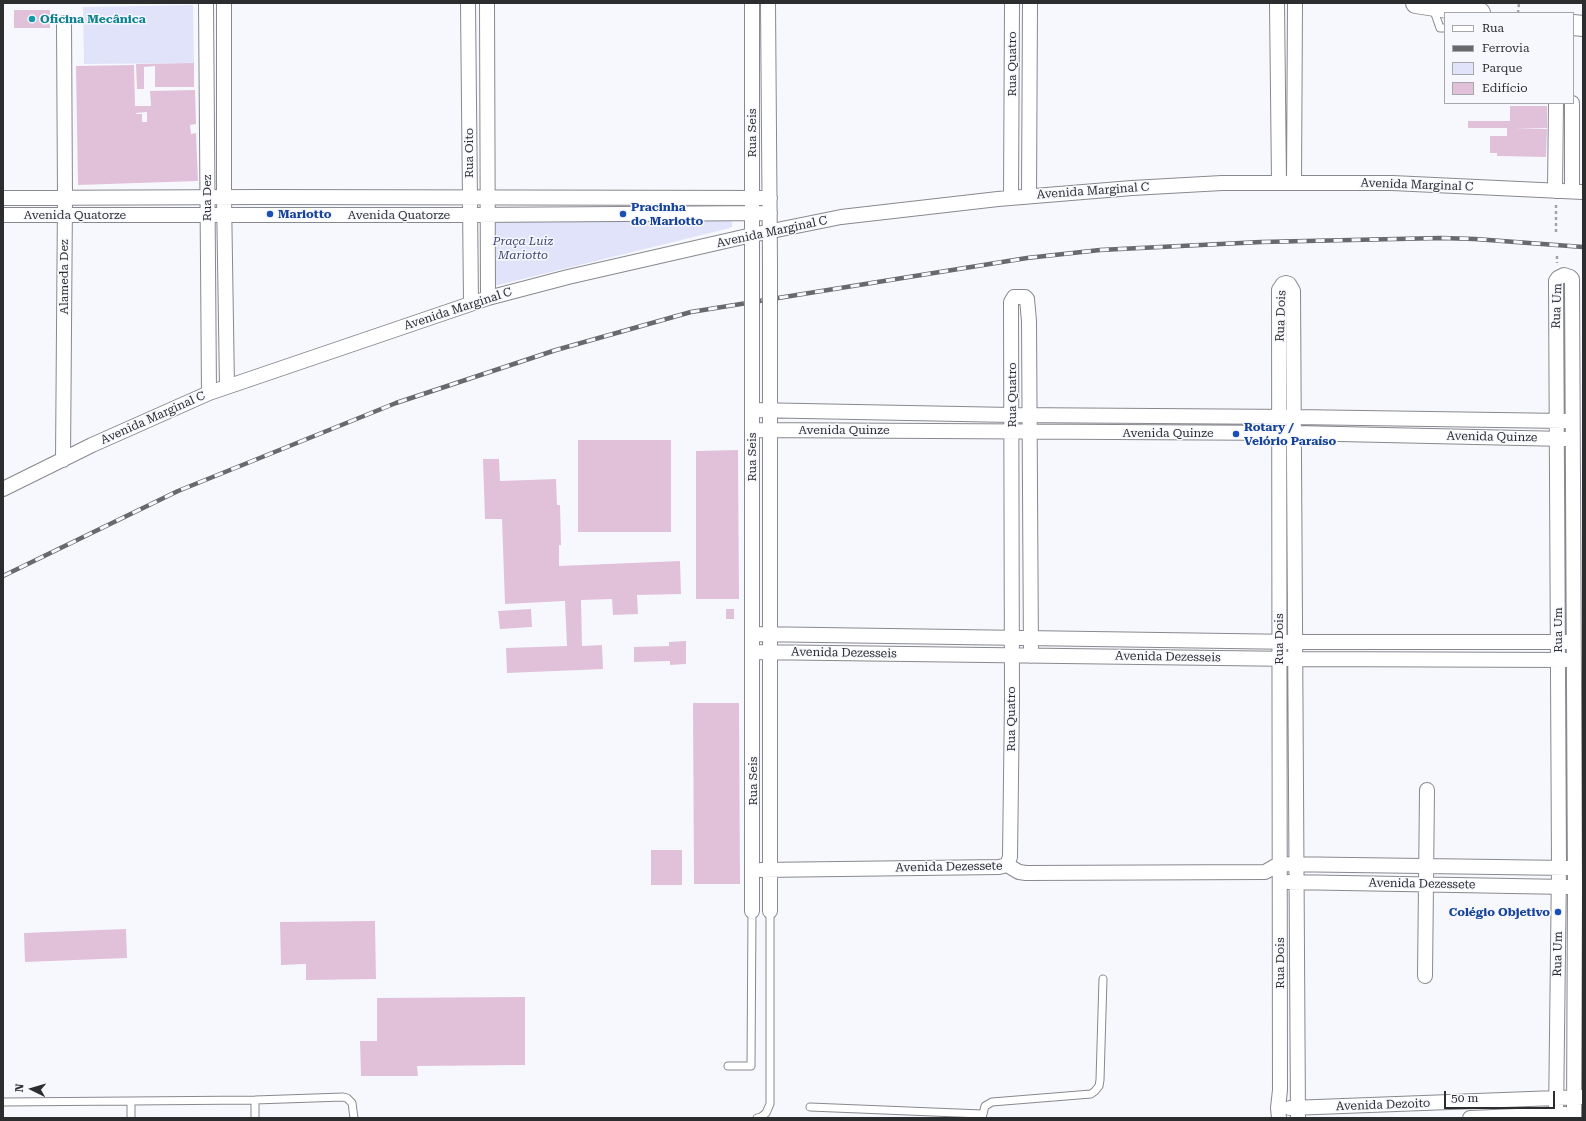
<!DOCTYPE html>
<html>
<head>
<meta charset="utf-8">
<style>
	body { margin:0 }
	#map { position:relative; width:1586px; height:1121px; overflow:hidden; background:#f7f8fe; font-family:"Roboto Serif",serif }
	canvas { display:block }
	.frame { position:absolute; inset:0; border:4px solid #2c2d2f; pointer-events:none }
	.legend { position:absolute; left:1444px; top:12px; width:130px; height:92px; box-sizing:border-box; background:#f7f8fe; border:1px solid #a6a7ab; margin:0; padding:5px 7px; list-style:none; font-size:12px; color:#2c2d2f }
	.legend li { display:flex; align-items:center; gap:8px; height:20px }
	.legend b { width:20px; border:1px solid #a6a7ab }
	.north { position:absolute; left:12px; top:1069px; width:40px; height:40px; -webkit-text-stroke:3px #f7f8fe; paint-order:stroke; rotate:275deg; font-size:11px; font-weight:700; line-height:16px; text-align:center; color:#2c2d2f }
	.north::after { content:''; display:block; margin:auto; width:14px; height:18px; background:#2c2d2f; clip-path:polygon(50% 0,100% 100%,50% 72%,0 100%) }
	.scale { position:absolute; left:1444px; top:1091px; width:111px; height:18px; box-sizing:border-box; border:2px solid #2c2d2f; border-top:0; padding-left:5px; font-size:12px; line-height:14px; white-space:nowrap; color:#2c2d2f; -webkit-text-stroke:3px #f7f8fe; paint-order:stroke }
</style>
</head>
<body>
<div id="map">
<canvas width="1586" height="1121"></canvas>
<div class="frame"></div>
<ul class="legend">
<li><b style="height:5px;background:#fff"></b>Rua</li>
<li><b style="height:5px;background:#68696c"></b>Ferrovia</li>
<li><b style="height:11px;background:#e0e3fa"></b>Parque</li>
<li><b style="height:11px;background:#e1c1da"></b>Edifício</li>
</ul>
<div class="north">N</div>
<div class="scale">50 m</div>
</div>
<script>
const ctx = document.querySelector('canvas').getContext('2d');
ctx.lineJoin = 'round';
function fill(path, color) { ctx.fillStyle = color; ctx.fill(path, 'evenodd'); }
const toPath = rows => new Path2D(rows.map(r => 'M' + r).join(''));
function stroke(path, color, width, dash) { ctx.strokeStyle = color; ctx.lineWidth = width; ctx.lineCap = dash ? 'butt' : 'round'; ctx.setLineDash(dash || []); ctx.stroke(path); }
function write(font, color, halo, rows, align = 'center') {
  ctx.font = font + ' "Roboto Serif",serif'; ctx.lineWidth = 3; ctx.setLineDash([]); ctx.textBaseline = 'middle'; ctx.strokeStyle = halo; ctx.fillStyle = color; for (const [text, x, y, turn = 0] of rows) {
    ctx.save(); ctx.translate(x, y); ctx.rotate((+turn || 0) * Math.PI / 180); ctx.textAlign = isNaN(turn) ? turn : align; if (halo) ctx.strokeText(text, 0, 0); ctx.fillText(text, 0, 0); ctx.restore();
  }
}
fill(toPath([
	[193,5,194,63,84,64,83,7],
	[493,218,732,221,732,227,726,229,494,286]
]), '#e0e3fa');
fill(toPath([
	[14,10,50,10,50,28,14,28],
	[194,63,194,87,155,87,155,66,144,67,144,89,137,89,136,64],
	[134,65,135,106,151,106,150,91,195,90,196,124,190,125,191,134,196,133,198,181,78,185,76,66],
	[147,112,147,122,142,122,142,114,136,114,136,113],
	[1510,106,1547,106,1547,128,1515,128,1547,129,1546,157,1497,156,1497,153,1490,153,1490,136,1507,136,1507,128,1468,128,1468,121,1510,121],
	[578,440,671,440,671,532,578,532],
	[738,450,739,599,696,599,696,451],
	[483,459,499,459,500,481,556,479,557,505,560,505,561,545,559,545,559,566,680,561,681,594,637,595,638,614,613,615,612,599,581,600,582,646,602,645,603,669,507,673,506,648,567,646,565,601,505,604,502,519,485,519],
	[531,609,532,627,500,629,498,611],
	[726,609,734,609,734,619,726,619],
	[686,641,686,664,670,665,670,661,634,662,634,647,669,646,669,642],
	[693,703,739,703,740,884,694,884],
	[651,850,682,850,682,885,651,885],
	[375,921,376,979,306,980,306,964,281,965,280,922],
	[126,929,127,958,25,962,24,933],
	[525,997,525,1065,417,1066,418,1076,361,1076,360,1041,377,1041,377,998]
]), '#e1c1da');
const service = toPath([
	[1433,8,1440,28,1445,28],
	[728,1066,751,1066,752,911],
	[255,1100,255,1118],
	[131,1101,131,1118],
	[3,1102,255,1100,343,1097,347,1098,352,1103,354,1118],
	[810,1107,982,1114],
	[757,1118,761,1117,766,1113,770,1104,770,911],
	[982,1118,985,1106,992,1102,1091,1094,1095,1091,1099,1086,1100,1080,1103,979]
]);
const minor = toPath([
	[206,3,209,393],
	[224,3,224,197,227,386],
	[468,3,471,303],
	[487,3,488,298],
	[768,3,770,265],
	[1277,3,1279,182],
	[1294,182,1295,3],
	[1555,191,1556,103],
	[1572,191,1572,103],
	[1029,196,1030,3],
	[3,198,263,197,770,198],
	[1011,198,1012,3],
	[3,215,470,215,770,213],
	[752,267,752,3],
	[752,323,752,911],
	[752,410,1012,415,1294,417,1565,421],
	[752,430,1294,433,1566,439],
	[63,460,65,198,64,23],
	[3,489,92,445,209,393,488,298,568,277,752,235,841,217,998,199,1132,188,1222,183,1392,183,1583,192],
	[753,634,1296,642,1567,642],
	[753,652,1296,659,1566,660],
	[1007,865,1010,857,1012,700,1011,302,1014,297,1025,297,1027,299,1029,321,1031,656],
	[1007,865,1019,872,1026,873,1265,872,1279,864,1568,868],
	[761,870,999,867,1007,865],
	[1288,882,1567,887],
	[770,911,770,321],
	[1425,976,1427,790],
	[1290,1108,1583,1097],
	[1279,1118,1278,1108,1280,1090,1279,290,1283,284,1286,283,1289,284,1293,291,1298,1118],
	[1470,1118,1565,1114],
	[1556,1118,1559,867,1556,281,1558,278,1564,275,1570,277,1572,279,1575,887,1574,1118]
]);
const secondary = toPath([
	[1416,3,1480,13],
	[1573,25,1583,26]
]);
stroke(service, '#88898e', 9);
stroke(minor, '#88898e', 16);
stroke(secondary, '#88898e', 22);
stroke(toPath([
	[1518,13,1519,3],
	[1556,205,1556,232],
	[1557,256,1557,263]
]), '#a1a2a6', 2.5, [3, 3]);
stroke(service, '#fff', 7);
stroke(minor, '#fff', 14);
stroke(secondary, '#fff', 20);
const rail = toPath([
	[3,576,178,491,396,403,556,350,691,312,1027,258,1100,250,1261,242,1441,238,1475,239,1583,247]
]);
stroke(rail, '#68696c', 4.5);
stroke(rail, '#f7f8fe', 3, [9]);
const minorBridge = toPath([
	[770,321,770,265],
	[752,323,752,267]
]);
stroke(minorBridge, '#88898e', 16, []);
stroke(minorBridge, '#fff', 14);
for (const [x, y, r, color] of [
	[32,19,4,"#0f9aa8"],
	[270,214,4,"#1a4fb4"],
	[623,214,4,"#1a4fb4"],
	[1236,434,4,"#1a4fb4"],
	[1558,912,4,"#1a4fb4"]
]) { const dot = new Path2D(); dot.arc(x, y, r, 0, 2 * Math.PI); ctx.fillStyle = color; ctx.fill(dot); stroke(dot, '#f7f8fe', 1.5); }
write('bold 12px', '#0d838f', '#f7f8fe', [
	["Oficina Mecânica",40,19]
], 'left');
write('12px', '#2c2d2f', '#f7f8fe', [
	["Rua Quatro",1012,64,-90],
	["Rua Seis",752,133,-90],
	["Rua Oito",469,153,-90],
	["Avenida Marginal C",1417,185,2],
	["Avenida Marginal C",1093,191,-4],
	["Rua Dez",207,198,-90],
	["Avenida Quatorze",75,215],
	["Avenida Quatorze",399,215],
	["Avenida Marginal C",772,232,-12],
	["Alameda Dez",64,277,-90],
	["Rua Um",1557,306,-88],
	["Avenida Marginal C",458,309,-18],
	["Rua Dois",1281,316,-88],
	["Rua Quatro",1012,395,-90],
	["Avenida Marginal C",153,418,-24],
	["Avenida Quinze",844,430],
	["Avenida Quinze",1168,433],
	["Avenida Quinze",1492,437,1],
	["Rua Seis",752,457,-90],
	["Rua Um",1558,630,-90],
	["Rua Dois",1279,639,-90],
	["Avenida Dezesseis",844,653,1],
	["Avenida Dezesseis",1168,657,1],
	["Rua Quatro",1011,719,-90],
	["Rua Seis",753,781,-90],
	["Avenida Dezessete",949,867,-1],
	["Avenida Dezessete",1422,884,1],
	["Rua Um",1558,954,-89],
	["Rua Dois",1280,963,-90],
	["Avenida Dezoito",1383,1105,-2]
]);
write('bold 12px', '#164399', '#f7f8fe', [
	["Pracinha",631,207],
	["do Mariotto",631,221],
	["Mariotto",278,214],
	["Rotary /",1244,427],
	["Velório Paraíso",1244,441],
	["Colégio Objetivo",1550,912,"right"]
], 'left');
write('italic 12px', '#444676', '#f7f8fe', [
	["Praça Luiz",523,241],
	["Mariotto",523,255]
]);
</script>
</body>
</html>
